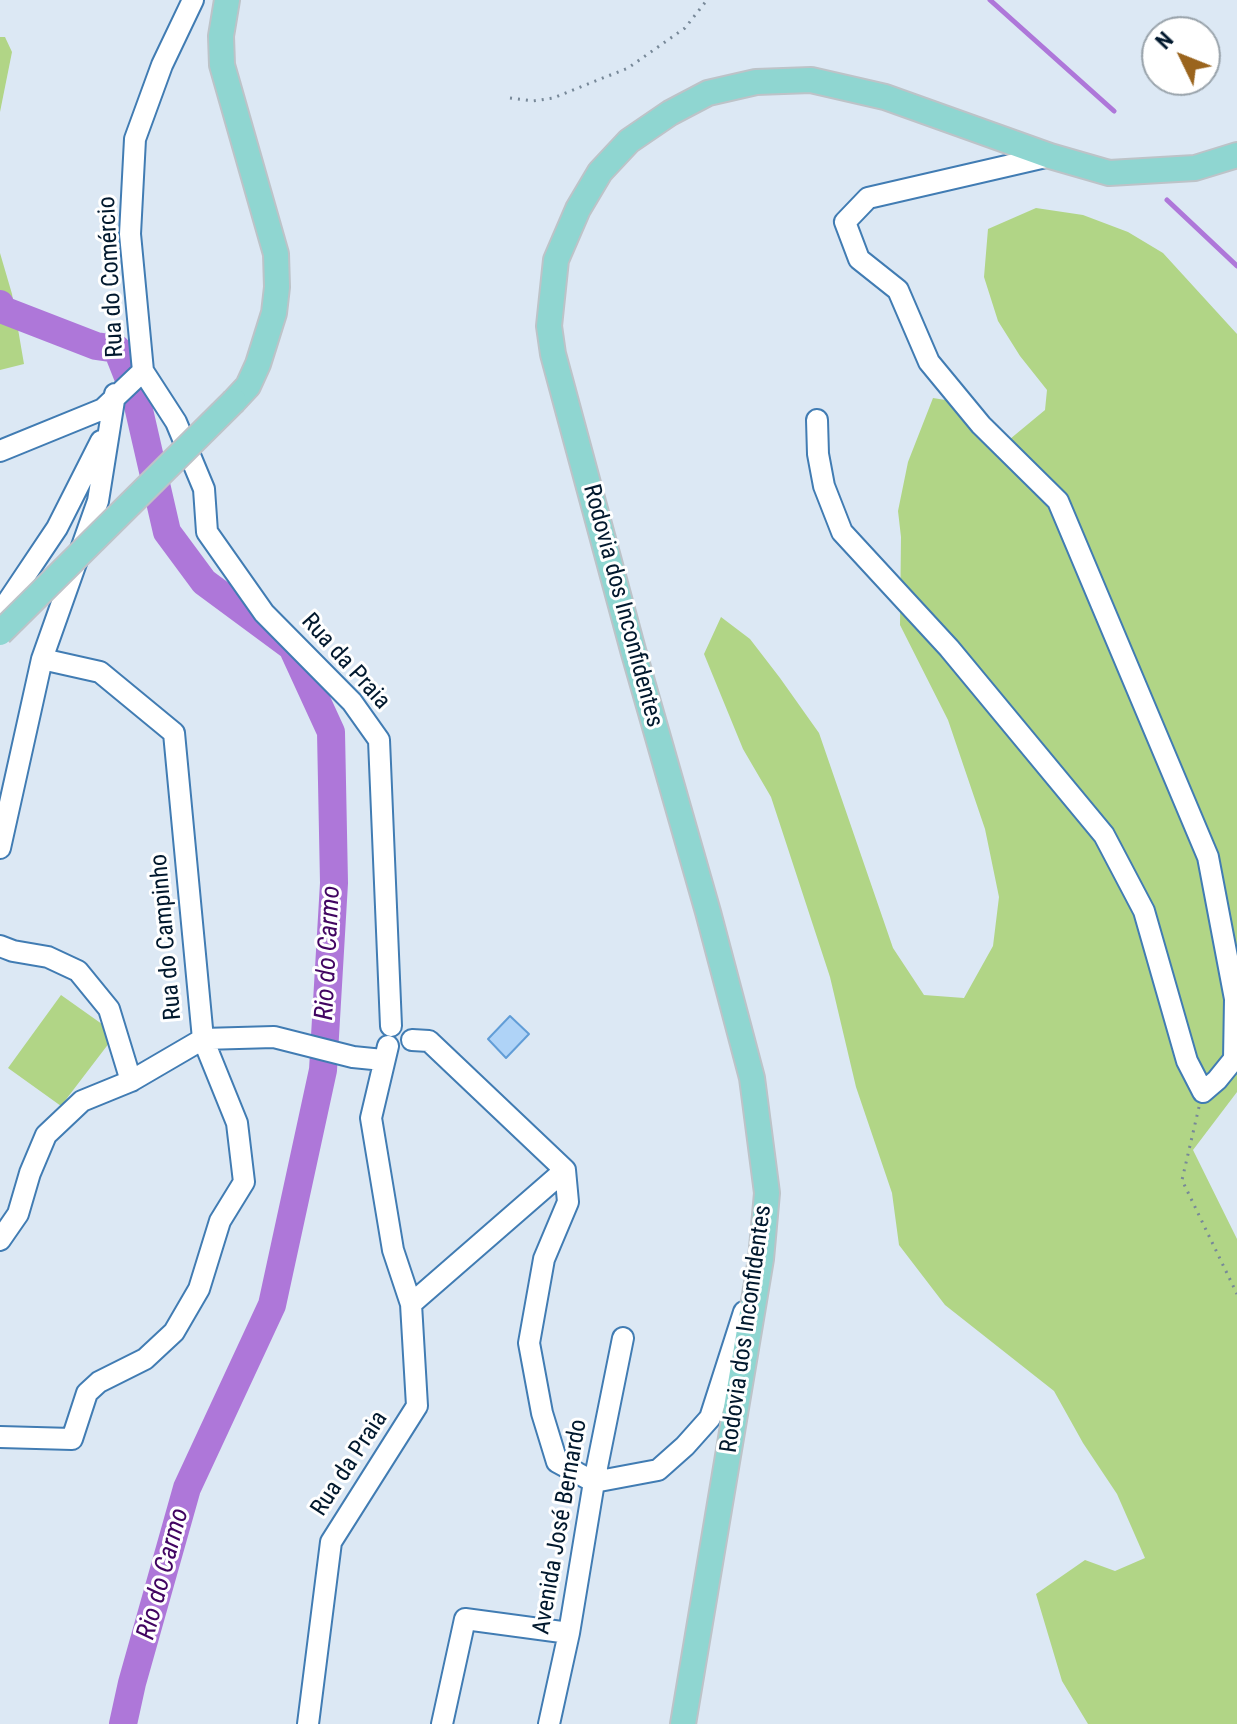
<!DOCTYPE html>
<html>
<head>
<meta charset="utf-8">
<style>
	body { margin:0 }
	#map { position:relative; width:1237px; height:1724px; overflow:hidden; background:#dce8f4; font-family:"Roboto Condensed",sans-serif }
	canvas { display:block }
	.north { position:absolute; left:1141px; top:16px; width:80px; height:80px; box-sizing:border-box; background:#fff; border:2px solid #99a3ab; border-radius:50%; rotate:313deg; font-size:22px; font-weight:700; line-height:32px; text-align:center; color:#01182d }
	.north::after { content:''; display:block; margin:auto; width:28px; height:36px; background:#9a641d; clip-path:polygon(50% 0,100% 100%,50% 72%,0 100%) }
</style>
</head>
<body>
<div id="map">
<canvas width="1237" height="1724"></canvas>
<div class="north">N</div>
</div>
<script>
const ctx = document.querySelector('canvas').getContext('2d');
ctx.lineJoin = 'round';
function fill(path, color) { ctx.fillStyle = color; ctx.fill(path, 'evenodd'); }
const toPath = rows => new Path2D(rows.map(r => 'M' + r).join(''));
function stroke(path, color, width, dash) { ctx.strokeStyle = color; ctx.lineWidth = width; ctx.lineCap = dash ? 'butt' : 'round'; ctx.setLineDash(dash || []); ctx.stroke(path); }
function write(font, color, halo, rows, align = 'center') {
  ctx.font = font + ' "Roboto Condensed",sans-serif'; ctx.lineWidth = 6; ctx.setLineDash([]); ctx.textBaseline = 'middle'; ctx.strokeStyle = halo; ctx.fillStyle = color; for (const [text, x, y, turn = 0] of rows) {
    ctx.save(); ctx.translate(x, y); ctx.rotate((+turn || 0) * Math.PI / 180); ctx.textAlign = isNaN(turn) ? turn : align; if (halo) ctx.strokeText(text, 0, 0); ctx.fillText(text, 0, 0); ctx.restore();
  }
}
fill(toPath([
	[0,37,5,37,12,52,0,112],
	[1036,208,1083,215,1128,232,1163,253,1237,334,1237,1092,1193,1150,1237,1239,1237,1724,1088,1724,1062,1681,1036,1594,1085,1560,1115,1571,1145,1558,1117,1494,1083,1443,1054,1391,945,1305,899,1245,892,1193,856,1087,830,977,771,797,743,749,704,654,721,617,750,639,780,678,819,733,893,948,924,995,964,998,993,946,999,897,985,829,948,720,900,625,901,537,898,511,908,462,933,398,964,403,1004,444,1045,410,1047,390,1020,356,998,321,984,277,988,229],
	[0,253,12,294,24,364,0,370],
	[61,995,116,1034,61,1106,8,1068]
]), '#b1d586');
stroke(toPath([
	[990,0,1114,111],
	[1167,200,1237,266]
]), '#ae77d9', 5);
stroke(toPath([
	[0,304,3,310,96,346,117,349,136,397,167,532,204,582,292,647,331,732,334,883,323,1070,272,1305,187,1488,132,1683,123,1724]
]), '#ae77d9', 28);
const building = toPath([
	[510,1016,529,1034,506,1058,488,1039,510,1016]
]);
fill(building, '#afd3f7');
stroke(building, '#619dd7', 2);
const minor = toPath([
	[193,0,162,65,135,139,130,234,143,371,176,422,204,489,207,532,264,613,352,702,379,740,391,1026],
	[817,420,818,454,824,486,842,532,949,648,1104,835,1144,911,1187,1061,1203,1092,1217,1080,1234,1059,1235,999,1208,857,1058,501,981,425,929,362,898,290,859,259,845,222,868,198,1050,156],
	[0,451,103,409,143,371],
	[0,613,57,528,101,441],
	[0,848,42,659,98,501,115,394],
	[0,946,13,951,48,957,78,971,109,1009,131,1081],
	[412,1040,429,1041,565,1170],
	[565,1170,568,1202,544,1259,529,1343,542,1413,557,1462,594,1482,658,1470,685,1446,710,1418,744,1312],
	[0,1240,18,1214,30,1173,46,1135,82,1101,131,1081,203,1039,174,733,100,672,42,659],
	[411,1304,565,1170],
	[0,1437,72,1439,87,1393,99,1382,145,1359,174,1332,199,1289,220,1221,244,1182,237,1123,203,1039,274,1037,353,1057,383,1060],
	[308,1724,331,1542,417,1406,411,1304,393,1250,371,1118,388,1046],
	[442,1724,465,1619,569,1633],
	[549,1724,569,1633,594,1482,623,1338]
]);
const major = toPath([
	[227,0,221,36,222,65,276,254,277,287,274,313,258,364,248,386,234,401],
	[683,1724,761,1259,767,1193,752,1078,708,912,633,650,553,354,549,326,556,260,578,209,600,172,629,141,670,113,708,93,756,82,811,80,885,97,1050,156,1109,173,1195,168,1237,155]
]);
stroke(minor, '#417cb3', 24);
stroke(major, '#bdc3c8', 28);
stroke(toPath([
	[510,98,533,101,553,98,628,68,685,28,707,0],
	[1199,1107,1182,1180,1237,1294]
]), '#778898', 3, [2, 6]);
stroke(minor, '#fff', 20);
stroke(major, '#8fd6d1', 24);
const majorBridge = toPath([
	[0,633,234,401]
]);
stroke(majorBridge, '#bdc3c8', 28, []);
stroke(majorBridge, '#8fd6d1', 24);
write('24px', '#01182d', '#fff', [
	["Rua do Comércio",112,277,-93],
	["Rodovia dos Inconfidentes",622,606,75],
	["Rua da Praia",345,662,48],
	["Rua do Campinho",167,937,-95],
	["Rodovia dos Inconfidentes",747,1329,-82],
	["Rua da Praia",350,1464,-57],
	["Avenida José Bernardo",561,1527,-80]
]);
write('italic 26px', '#410461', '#fff', [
	["Rio do Carmo",329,953,-87],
	["Rio do Carmo",164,1574,-75]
]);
</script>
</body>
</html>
